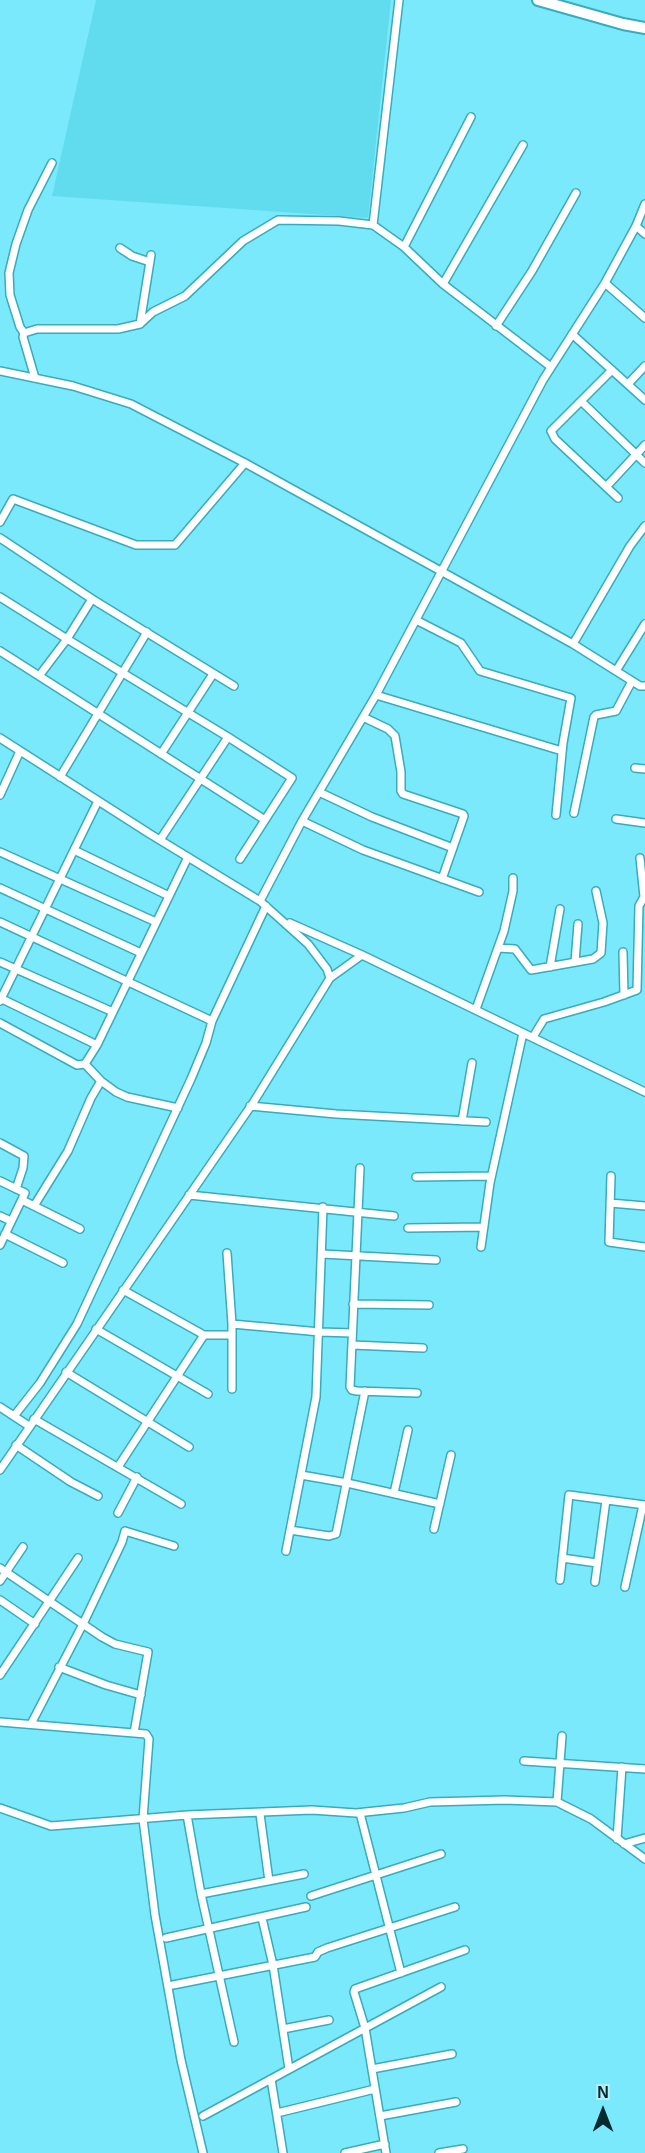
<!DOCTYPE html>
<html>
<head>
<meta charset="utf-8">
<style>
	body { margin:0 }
	#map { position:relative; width:645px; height:2153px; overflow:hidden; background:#7be9fc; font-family:Arial,sans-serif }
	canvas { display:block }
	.north { position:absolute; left:573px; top:2081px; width:60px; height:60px; -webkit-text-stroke:4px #b3f0fa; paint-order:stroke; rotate:0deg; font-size:16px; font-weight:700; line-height:24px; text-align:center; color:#04292f }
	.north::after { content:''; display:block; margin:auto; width:21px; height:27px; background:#04292f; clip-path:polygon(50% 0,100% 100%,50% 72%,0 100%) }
</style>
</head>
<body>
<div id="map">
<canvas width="645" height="2153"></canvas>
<div class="north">N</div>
</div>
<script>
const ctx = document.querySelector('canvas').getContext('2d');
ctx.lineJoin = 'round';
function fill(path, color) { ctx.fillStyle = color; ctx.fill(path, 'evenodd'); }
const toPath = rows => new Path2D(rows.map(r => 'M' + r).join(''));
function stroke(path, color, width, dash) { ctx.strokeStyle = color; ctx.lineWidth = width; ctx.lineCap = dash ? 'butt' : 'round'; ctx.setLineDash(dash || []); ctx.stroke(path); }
fill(toPath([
	[96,0,391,0,368,218,52,196]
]), '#61dcef');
const street = toPath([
	[373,225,399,0],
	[636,226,645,234],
	[404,247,471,117],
	[120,248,132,256,150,262],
	[605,283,645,318],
	[443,284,523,145],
	[140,324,151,255],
	[496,326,532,271,576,193],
	[24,333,20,327,10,295,9,273,16,244,28,210,52,163],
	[572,334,645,400],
	[612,370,551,431,555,439,618,498],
	[0,371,73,386,131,404,245,463,573,644,640,686,645,686],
	[35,378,23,337,24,333,37,329,118,329,140,324,153,312,185,296,243,241,278,220,339,221,373,225,404,247,443,284,551,367],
	[628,384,645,366],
	[581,401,645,463],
	[606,487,645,445],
	[0,522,13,499,136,545,175,545,245,463],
	[0,538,92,599],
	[0,597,67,639,39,676],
	[416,620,461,643,480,671,571,698,563,743,556,815],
	[573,644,630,546,645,526],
	[0,651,265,820,292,778,228,737],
	[616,671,645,624],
	[376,695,562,751],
	[363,717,388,729,395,736,401,772,401,791,403,794,463,814,464,816,442,879],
	[0,738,150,834,260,901,308,944,327,969,330,978,253,1103,0,1470],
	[161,754,213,674],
	[635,768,645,769],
	[60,777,147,632],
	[319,792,372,817,453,848],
	[0,795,20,751],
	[574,813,594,717,596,715,616,711,632,681],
	[616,819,645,823],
	[302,821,363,850,479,892],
	[160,840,228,737,67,639,92,599,234,686],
	[74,850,169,896],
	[0,852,156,922],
	[240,859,265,820],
	[0,888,141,953],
	[260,901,302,821,376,695,543,380,605,283,636,226,645,204],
	[0,922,212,1021],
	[290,923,362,955],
	[498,948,515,949,531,970,593,959,601,953,603,923,596,891],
	[623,952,624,995],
	[0,962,113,1012],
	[575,962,578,924],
	[550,967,560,909],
	[330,978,362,955,645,1092],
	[0,998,97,1045],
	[0,1001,98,801],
	[476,1009,504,931,513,891,513,878],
	[0,1023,77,1065,85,1064,97,1045,188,857],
	[533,1037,544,1019,604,1002,637,990,639,906,644,897,640,858],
	[85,1064,101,1081,116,1092,127,1097,178,1108],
	[250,1106,336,1114,486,1122],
	[462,1121,472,1063],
	[0,1143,24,1156,23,1168,16,1189],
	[360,1168,350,1387,352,1390,357,1391,417,1393],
	[611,1176,609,1242,645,1247],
	[416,1177,491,1176],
	[0,1181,25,1193,0,1245],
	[189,1195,394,1216],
	[22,1200,80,1229],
	[610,1203,645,1206],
	[34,1206,68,1151,91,1098,101,1081],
	[0,1216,11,1221],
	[408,1228,484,1227],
	[5,1234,63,1263],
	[481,1247,490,1183,523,1033],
	[227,1253,232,1324,232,1389],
	[322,1254,436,1260],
	[123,1290,204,1335,232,1335],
	[353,1304,429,1305],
	[232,1324,320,1332,352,1333],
	[96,1329,208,1394],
	[352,1345,423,1348],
	[66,1372,189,1447],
	[0,1407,29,1426],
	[14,1416,40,1383,77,1324,191,1079,206,1043,212,1021,266,906],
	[34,1419,181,1504],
	[16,1445,71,1482,98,1496],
	[118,1467,204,1335],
	[301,1475,347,1483,440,1504],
	[394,1493,408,1430],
	[118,1513,137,1477],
	[434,1529,451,1455],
	[290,1530,329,1536,336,1534,365,1391],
	[286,1551,316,1397,323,1207],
	[562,1558,597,1563],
	[0,1568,102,1637,115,1644,148,1652,134,1733],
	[560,1580,569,1495,645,1505],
	[0,1581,23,1547],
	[595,1582,606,1500],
	[625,1587,643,1505],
	[0,1600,35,1624],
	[59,1667,106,1685,141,1695],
	[0,1675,78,1558],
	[0,1722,146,1734,149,1739,143,1819,155,1915,181,2060,203,2153],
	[31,1724,83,1624,122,1542,125,1531,174,1546],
	[524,1761,645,1769],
	[557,1802,562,1736],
	[0,1808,51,1826,187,1815,312,1810,356,1813,404,1808,430,1802,505,1800,557,1802,591,1819,645,1859],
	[360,1813,401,1973],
	[260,1814,269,1881],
	[187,1815,201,1894,234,2042],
	[617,1839,622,1767],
	[624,1844,645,1838],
	[201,1894,304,1874],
	[311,1896,441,1854],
	[262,1918,273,1965,289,2069],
	[166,1938,306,1907],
	[173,1985,315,1957,318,1952,327,1948,455,1907],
	[283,2029,329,2020],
	[372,2069,452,2054],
	[271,2079,283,2153],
	[277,2113,375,2089],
	[203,2116,441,1987],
	[380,2116,456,2102],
	[345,2153,385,2144],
	[386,2153,365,2028,354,1992,355,1989,465,1950],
	[439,2153,463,2149]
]);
const secondary = toPath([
	[538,0,623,24,645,28]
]);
stroke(street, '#36acbd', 10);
stroke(secondary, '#36acbd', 14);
stroke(street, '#fff', 7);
stroke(secondary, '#fff', 10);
</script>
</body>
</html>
